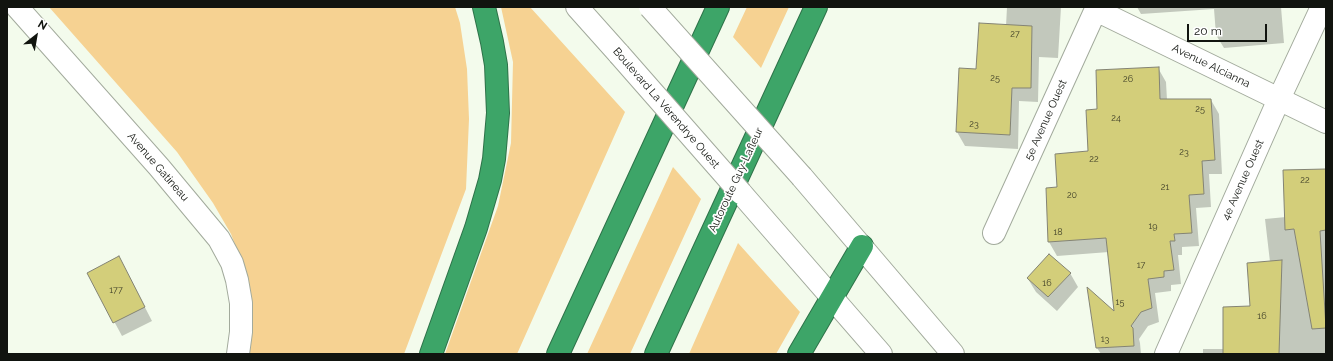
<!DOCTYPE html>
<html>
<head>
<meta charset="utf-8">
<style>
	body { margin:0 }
	#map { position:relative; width:1333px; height:361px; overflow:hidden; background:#f3fbec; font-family:Raleway,sans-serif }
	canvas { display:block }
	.frame { position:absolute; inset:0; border:8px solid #11140f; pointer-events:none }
	.north { position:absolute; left:16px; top:16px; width:40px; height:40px; -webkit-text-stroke:3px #fff; paint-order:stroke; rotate:31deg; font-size:11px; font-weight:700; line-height:16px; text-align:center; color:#11140f }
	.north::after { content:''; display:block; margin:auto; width:14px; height:18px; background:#11140f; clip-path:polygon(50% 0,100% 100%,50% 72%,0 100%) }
	.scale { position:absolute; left:1187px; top:24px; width:80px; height:18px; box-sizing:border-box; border:2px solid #11140f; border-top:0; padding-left:5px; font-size:12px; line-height:14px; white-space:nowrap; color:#11140f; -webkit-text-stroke:3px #fff; paint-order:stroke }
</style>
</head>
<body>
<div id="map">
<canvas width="1333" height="361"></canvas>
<div class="frame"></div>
<div class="north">N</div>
<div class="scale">20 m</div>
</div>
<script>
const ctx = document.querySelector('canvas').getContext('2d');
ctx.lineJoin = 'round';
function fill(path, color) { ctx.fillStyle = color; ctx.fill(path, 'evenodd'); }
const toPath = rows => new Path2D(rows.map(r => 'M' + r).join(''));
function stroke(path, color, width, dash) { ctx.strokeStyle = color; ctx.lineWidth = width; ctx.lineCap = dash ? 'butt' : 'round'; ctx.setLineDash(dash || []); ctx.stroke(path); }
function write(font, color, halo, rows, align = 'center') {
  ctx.font = font + ' Raleway,sans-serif'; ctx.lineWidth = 3.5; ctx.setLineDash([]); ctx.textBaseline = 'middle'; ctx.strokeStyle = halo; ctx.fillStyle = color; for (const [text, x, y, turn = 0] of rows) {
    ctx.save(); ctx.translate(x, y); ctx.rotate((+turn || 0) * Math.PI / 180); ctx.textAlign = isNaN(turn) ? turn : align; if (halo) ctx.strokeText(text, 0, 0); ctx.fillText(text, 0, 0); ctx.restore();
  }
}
fill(toPath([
	[49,7,455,7,460,23,467,69,469,119,466,189,404,354,249,354,246,274,231,234,213,203,177,152],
	[501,7,530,7,625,112,517,354,445,354,498,206,511,143,513,62],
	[747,7,789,7,761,68,733,37],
	[673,167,701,199,630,354,587,354],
	[738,243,800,312,776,354,689,354]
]), '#f6d292');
fill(toPath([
	[1007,7,1061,7,1058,58,1039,57,1038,102,1019,101,1018,149,965,146,957,132,977,70,1006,26],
	[1137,7,1281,7,1284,43,1224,48,1216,35,1214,9,1141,14],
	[1158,68,1166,82,1167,100,1211,100,1219,114,1222,174,1209,174,1211,207,1196,208,1199,246,1182,247,1182,255,1178,255,1181,284,1171,285,1171,291,1155,293,1159,322,1148,326,1139,339,1140,343,1141,354,1101,354,1097,348,1115,313,1109,252,1057,256,1049,242,1058,188,1089,152,1098,110],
	[1326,170,1326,354,1203,354,1203,349,1224,349,1251,307,1270,262,1265,219,1286,217],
	[119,257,152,321,122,336,88,273],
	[1070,273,1078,287,1057,311,1036,292,1028,279]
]), '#0003');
const building = toPath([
	[979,23,1032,26,1031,88,1012,88,1010,135,956,132,959,68,976,69,979,23],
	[1159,67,1160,99,1211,99,1215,160,1202,161,1204,194,1189,195,1192,233,1174,234,1175,241,1170,241,1174,270,1164,271,1164,277,1148,279,1152,308,1141,312,1131,326,1133,328,1134,346,1096,348,1087,287,1114,311,1106,238,1048,242,1046,188,1057,187,1055,154,1088,151,1086,110,1097,109,1096,70,1159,67],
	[1326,169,1326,230,1320,231,1326,328,1312,329,1294,229,1285,230,1283,170,1326,169],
	[1049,254,1071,273,1048,297,1027,278,1049,254],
	[119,256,145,307,113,323,87,273,119,256],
	[1282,260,1279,354,1223,354,1223,307,1250,306,1247,263,1282,260]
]);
fill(building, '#d3ce7a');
stroke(building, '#838374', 1);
const street = toPath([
	[1096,10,1326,122],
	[994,233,1097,7],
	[1166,354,1279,99,1322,7]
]);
const secondary = toPath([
	[17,7,159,167,219,239,232,263,237,280,241,303,241,332,238,354],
	[577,7,619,54],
	[802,177,953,354],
	[741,193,881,354]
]);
const highway = toPath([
	[431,354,476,228,490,180,494,159,498,113,496,65,492,42,484,7],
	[558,354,718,7],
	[656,354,816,7],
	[799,354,862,246]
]);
stroke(street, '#a2aa9c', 24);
stroke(secondary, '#a2aa9c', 24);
stroke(highway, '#2e7249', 24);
stroke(street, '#fff', 22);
stroke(secondary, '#fff', 22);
stroke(highway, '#3da568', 22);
const secondaryBridge = toPath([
	[650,7,802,177],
	[619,54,741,193]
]);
stroke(secondaryBridge, '#a2aa9c', 24, []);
stroke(secondaryBridge, '#fff', 22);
write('9px', '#42422a', null, [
	["27",1015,34],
	["25",995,78],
	["26",1128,79],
	["25",1200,109],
	["24",1116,118],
	["23",974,124],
	["23",1184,152],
	["22",1094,159],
	["22",1305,180],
	["21",1165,187],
	["20",1072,195],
	["19",1153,226],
	["18",1058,232],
	["17",1141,265],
	["16",1047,283],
	["177",116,290],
	["15",1120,302],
	["16",1262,316],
	["13",1105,339]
]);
write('11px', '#11140f', '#fff', [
	["Avenue Alcianna",1211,66,26],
	["Boulevard La Vérendrye Ouest",666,108,49],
	["5e Avenue Ouest",1046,120,-66],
	["Avenue Gatineau",158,167,49],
	["Autoroute Guy-Lafleur",736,180,-65],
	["4e Avenue Ouest",1243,180,-66]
]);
</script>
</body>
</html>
